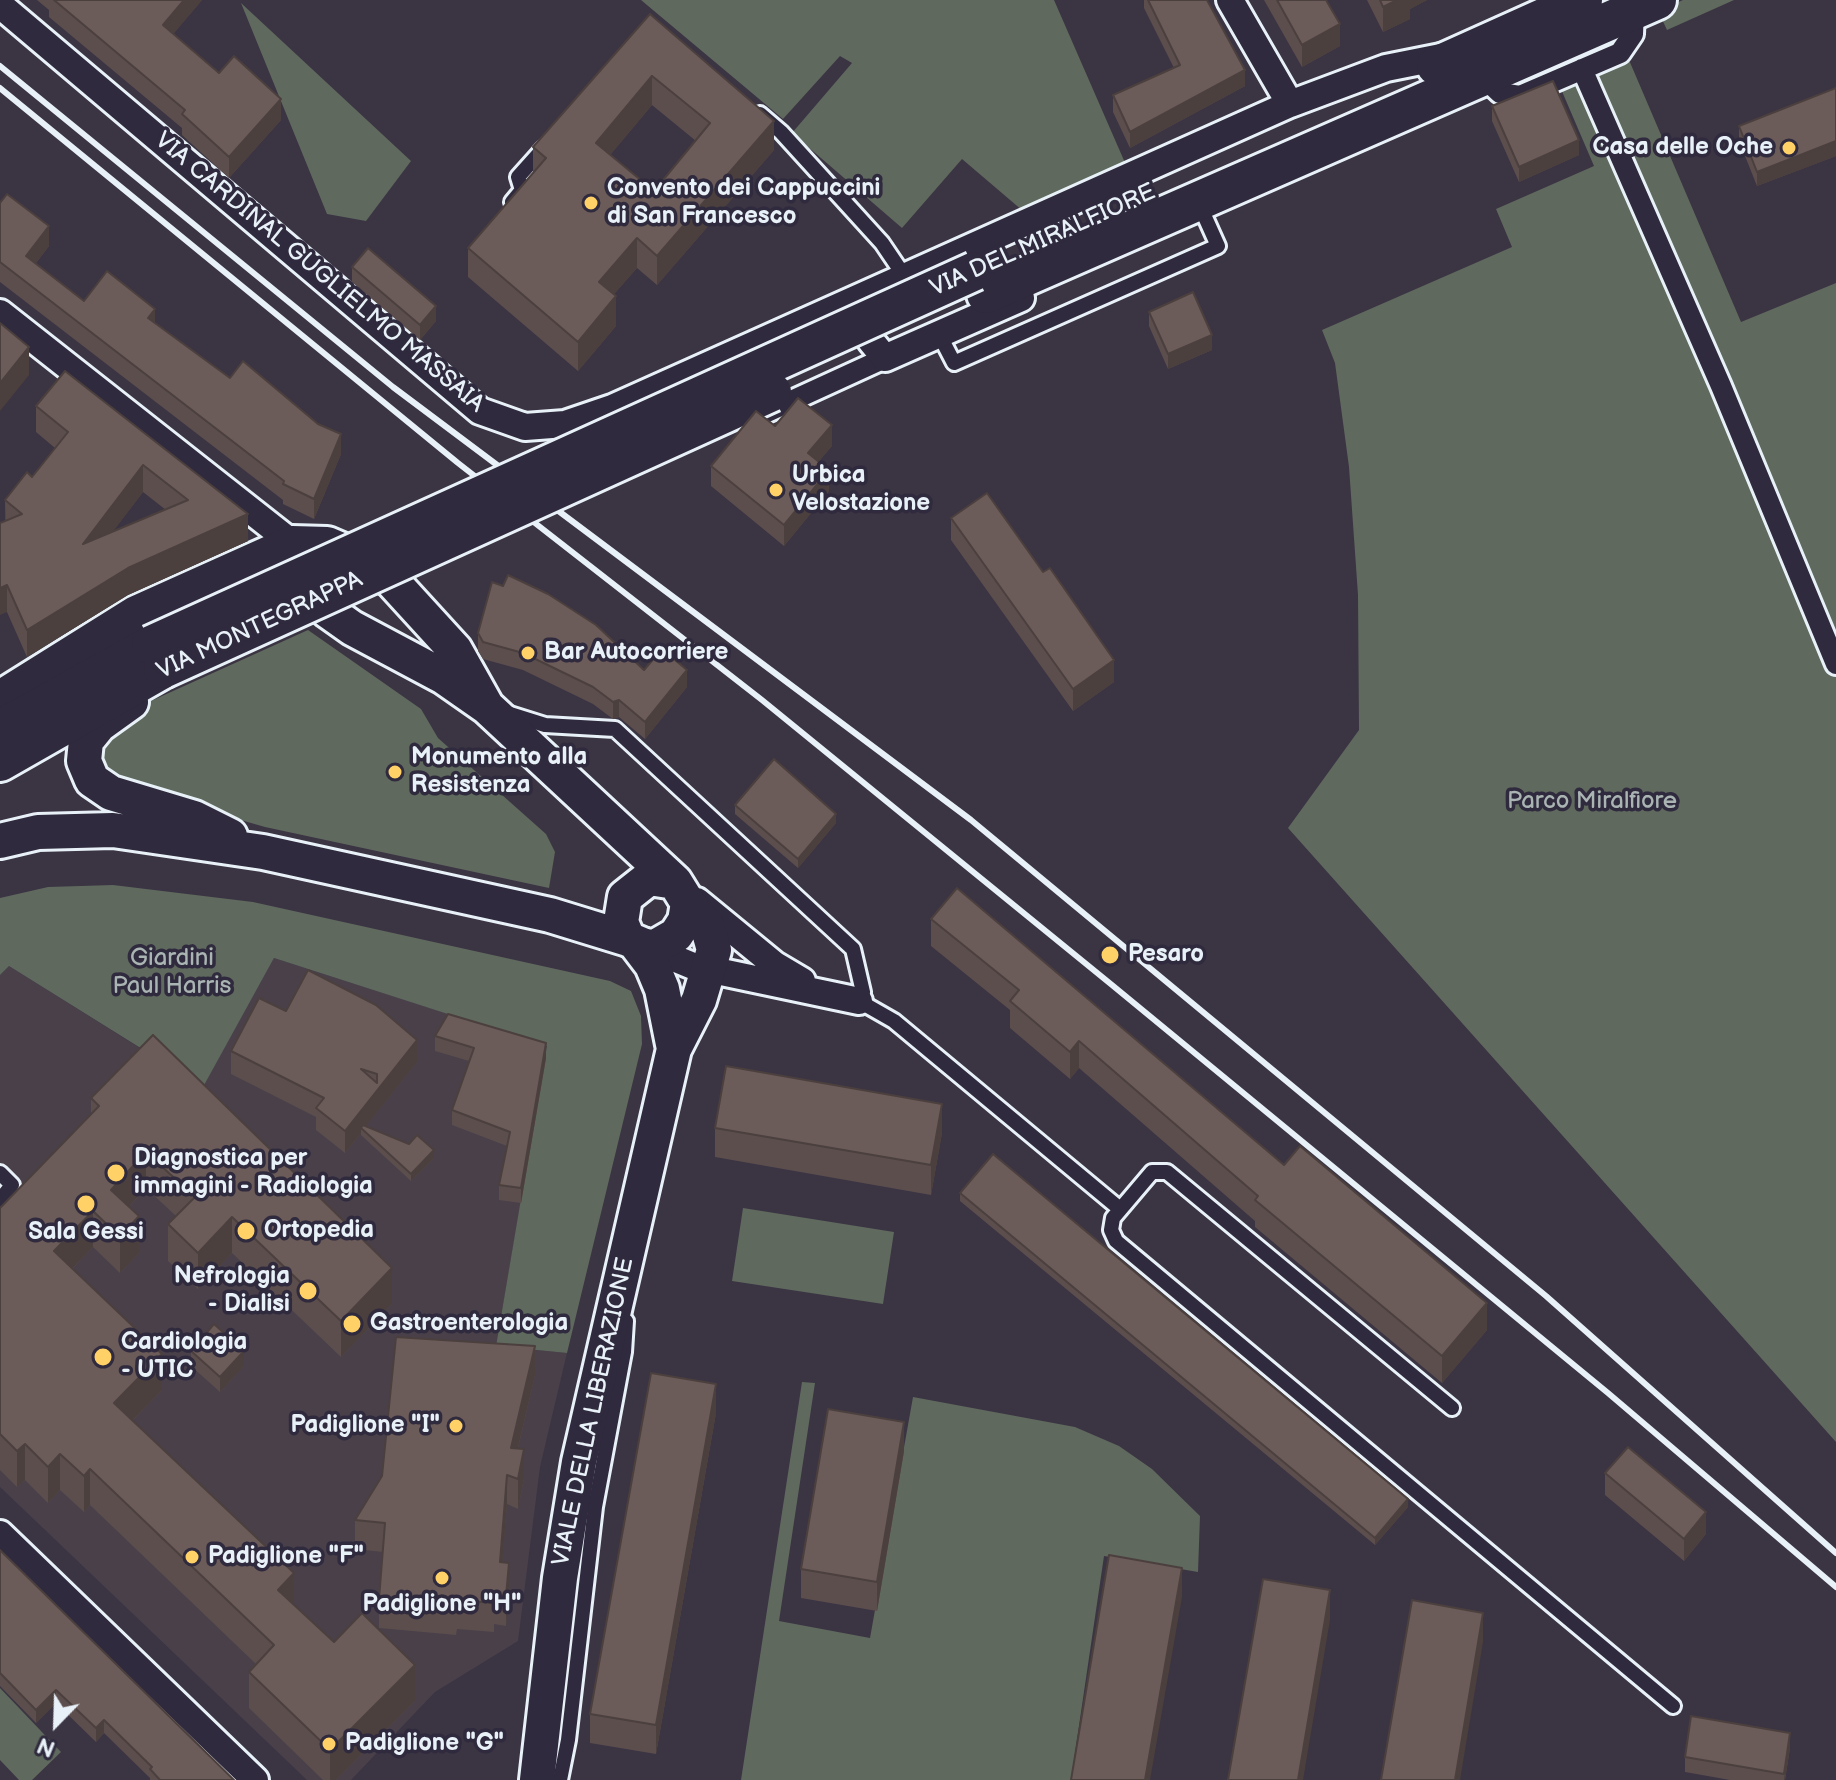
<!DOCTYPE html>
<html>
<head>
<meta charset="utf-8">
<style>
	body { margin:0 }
	#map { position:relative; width:1836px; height:1780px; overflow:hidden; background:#3b3443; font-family:"Balsamiq Sans",sans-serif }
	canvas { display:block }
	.north { position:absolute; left:16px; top:1684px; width:80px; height:80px; -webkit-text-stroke:6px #2f2a3d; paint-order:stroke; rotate:203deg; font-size:22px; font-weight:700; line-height:32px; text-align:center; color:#e8f1f8 }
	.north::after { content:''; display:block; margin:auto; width:28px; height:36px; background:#e8f1f8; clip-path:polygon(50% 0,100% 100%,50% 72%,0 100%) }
</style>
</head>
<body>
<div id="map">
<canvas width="1836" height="1780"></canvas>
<div class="north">N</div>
</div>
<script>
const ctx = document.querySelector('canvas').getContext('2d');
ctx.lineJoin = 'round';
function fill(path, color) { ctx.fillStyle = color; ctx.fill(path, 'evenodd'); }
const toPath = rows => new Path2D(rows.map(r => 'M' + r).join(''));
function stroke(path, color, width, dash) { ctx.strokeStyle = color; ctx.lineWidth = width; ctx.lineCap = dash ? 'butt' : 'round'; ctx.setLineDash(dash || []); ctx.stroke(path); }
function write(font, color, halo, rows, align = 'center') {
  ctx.font = font + ' "Balsamiq Sans",sans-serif'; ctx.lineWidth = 7; ctx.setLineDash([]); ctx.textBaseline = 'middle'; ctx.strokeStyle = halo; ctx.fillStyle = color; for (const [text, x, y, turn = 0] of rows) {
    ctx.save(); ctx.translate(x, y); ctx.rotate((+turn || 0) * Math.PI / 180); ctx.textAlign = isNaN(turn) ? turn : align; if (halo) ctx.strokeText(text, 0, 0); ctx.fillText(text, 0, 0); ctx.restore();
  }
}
fill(toPath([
	[274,958,548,1046,496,1346,567,1353,540,1467,518,1641,435,1692,351,1780,307,1780,0,1487,0,975,9,966,202,1087]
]), '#49404a');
fill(toPath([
	[641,0,1054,0,1126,165,1023,211,962,159,902,228,792,133,852,63,840,56,783,119],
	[1683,0,1734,0,1667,30,1658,11],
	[241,3,411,161,366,221,327,214],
	[1629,60,1741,322,1836,283,1836,1442,1288,828,1359,730,1358,595,1349,467,1335,363,1322,330,1512,247,1496,209,1594,166,1561,89],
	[308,630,421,709,438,738,546,834,555,852,549,888,265,827,115,784,101,774,95,746,110,729,151,701],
	[113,885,253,902,610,981,631,991,641,1016,642,1044,567,1353,496,1346,547,1046,274,958,203,1087,9,966,0,975,0,898,48,887],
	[743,1208,894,1232,883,1304,732,1281],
	[802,1382,815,1383,779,1621,870,1638,913,1397,1075,1427,1119,1446,1152,1469,1200,1516,1198,1572,1104,1556,1071,1780,741,1780],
	[0,1688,61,1752,32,1780,19,1780,0,1760]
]), '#5f695e');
const service = toPath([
	[760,114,781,132,882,243,905,277],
	[512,202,522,190,518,177,544,148],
	[939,334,954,363,1218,246,1205,217],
	[510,714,545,725,615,729,853,949,863,992,859,1001,894,1021,1120,1209],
	[0,1173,12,1185,0,1200],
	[1452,1408,1167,1172,1152,1172,1113,1218,1111,1230,1116,1241,1673,1706],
	[560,1780,568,1740,595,1507,624,1352,626,1321]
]);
const pedestrian = toPath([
	[1582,69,1721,386,1836,664],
	[1481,75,1500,93,1520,96,1620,53,1633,34,1634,10],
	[765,413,885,358]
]);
const minor = toPath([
	[1230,0,1290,104],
	[0,5,480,411,525,427,565,424,612,408,1290,104,1386,68,1451,55],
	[871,304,866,325,871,341,885,358,1021,298],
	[0,313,292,543],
	[697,901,775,965,802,981],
	[647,947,693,966,859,1001],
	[0,1534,255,1780]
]);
const tertiary = toPath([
	[303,580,307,591,328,611,352,628,444,677,487,707,675,882],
	[0,698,136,613,292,543,327,544,355,556,392,581,455,650,487,707],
	[131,702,99,725,86,741,84,761,92,780,111,793,194,818,230,836],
	[0,841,38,832,113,830,263,852,550,915,628,939],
	[649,878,675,882,688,903,685,921,676,935,657,946,647,947,628,939,621,922,625,897,649,878],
	[636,944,652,965,662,989,674,1049],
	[537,1780,560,1578,579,1462,674,1049,699,1000,714,950,707,925,688,903]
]);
const secondary = toPath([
	[1436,66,1583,0],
	[986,294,1657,0],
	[0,729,151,645],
	[0,762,163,669]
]);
stroke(service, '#e8f1f8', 20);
stroke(pedestrian, '#e8f1f8', 26);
stroke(minor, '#e8f1f8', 32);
stroke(tertiary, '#e8f1f8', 40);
stroke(secondary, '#e8f1f8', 44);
stroke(service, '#2f2a3d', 14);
stroke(pedestrian, '#2f2a3d', 20);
stroke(minor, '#2f2a3d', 26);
stroke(tertiary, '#2f2a3d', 34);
stroke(secondary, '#2f2a3d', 38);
stroke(toPath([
	[0,66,393,387,971,820,1546,1296,1836,1553],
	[0,88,458,463,762,700,1112,985,1608,1393,1836,1587]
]), '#e8f1f8', 6);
const secondaryBridge = toPath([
	[151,645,975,271],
	[163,669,772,392]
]);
stroke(secondaryBridge, '#e8f1f8', 44, []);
stroke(secondaryBridge, '#2f2a3d', 38);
fill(toPath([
	[37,0,202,0,173,34,219,73,281,120,229,178,182,135,182,128,49,17,49,10],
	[1144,0,1207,0,1245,86,1130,148,1113,112,1113,95,1174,68,1144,8],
	[1264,0,1326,0,1340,46,1302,67],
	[1367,0,1427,0,1410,9,1410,19,1383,32],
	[650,14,774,150,657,285,637,268,614,294,616,326,578,371,468,277,468,248,533,173,533,147],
	[652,105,696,141,654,191,610,155],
	[1836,88,1836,156,1757,186,1739,141,1739,126],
	[1492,106,1579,155,1519,182,1492,121],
	[0,203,49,246,36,263,84,301,230,378,341,454,314,519,283,504,283,500,0,282],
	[352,267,436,321,420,340,352,282],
	[1149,312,1212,350,1168,369,1149,326],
	[65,371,248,541,128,595,27,657,7,612,5,500,32,477,55,448,36,432,36,406],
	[143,492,166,510,113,531],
	[775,426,832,446,819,461,829,491,784,546,711,486,711,466],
	[951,518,1114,682,1073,711,951,540],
	[503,586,644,670,687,687,645,739,619,717,613,719,593,704,523,670,483,659,478,651,478,633],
	[735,805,836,823,798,868,735,814],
	[931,919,1284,1165,1487,1330,1442,1383,1255,1227,1255,1221,1079,1068,1070,1079,1010,1028,1010,1010,931,946],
	[286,1011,417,1062,366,1126,434,1158,411,1181,361,1135,361,1133,345,1153,316,1130,316,1117,231,1074,231,1051],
	[435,1036,546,1058,521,1203,499,1200,499,1185,507,1146,452,1125,452,1110,469,1061,435,1051],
	[91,1098,392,1304,341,1357,232,1253,198,1289,168,1261,168,1224,176,1216,146,1188,129,1207,139,1253,120,1273,93,1247,73,1268,162,1390,133,1420,294,1605,334,1642,415,1701,336,1780,323,1780,249,1708,249,1672,256,1664,90,1505,84,1512,60,1490,48,1503,25,1480,17,1487,0,1470,0,1208,91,1115],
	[715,1128,942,1133,931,1195,715,1157],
	[960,1193,1408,1507,1375,1545,960,1201],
	[191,1351,244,1366,220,1392,191,1366],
	[535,1375,518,1448,524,1478,518,1509,507,1504,502,1563,509,1592,506,1626,494,1624,494,1632,457,1629,456,1635,379,1628,379,1599,383,1552,355,1549,355,1520],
	[716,1413,656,1754,590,1743,590,1714],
	[904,1451,877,1611,801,1598,801,1569],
	[1605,1473,1706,1534,1684,1561,1605,1495],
	[0,1550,234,1780,150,1780,150,1778,104,1733,96,1742,56,1703,36,1723,0,1686],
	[1790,1748,1785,1780,1730,1780,1685,1772,1685,1757]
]), '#5c4e4d');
fill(toPath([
	[184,0,202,0,163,46,163,25],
	[1397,0,1427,0,1410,9,1410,19,1383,32,1383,7],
	[1340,24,1340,46,1302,67,1302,45],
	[1245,70,1245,86,1130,148,1130,132],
	[652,76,652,105,596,172,596,143],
	[281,99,281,120,229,178,229,157],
	[774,121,774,150,657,285,657,256],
	[1579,140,1579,155,1519,182,1519,167],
	[1836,141,1836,156,1757,186,1757,172],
	[49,226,49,246,26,276,26,256],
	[637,238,637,268,599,311,599,282],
	[616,296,616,326,578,371,578,342],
	[436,306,436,321,420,340,420,325],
	[155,309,155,328,148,318],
	[1212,335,1212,350,1168,369,1168,354],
	[29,347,29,375,0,411,0,383],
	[832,425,832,446,808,474,808,453],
	[341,434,341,454,314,519,314,499],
	[143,465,143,492,83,571,83,544],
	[829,470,829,491,784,546,784,525],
	[248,514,248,541,128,595,27,657,27,630,128,568],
	[7,585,7,612,0,615,0,588],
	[1114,660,1114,682,1073,711,1073,689],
	[687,670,687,687,645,739,645,722],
	[619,700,619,717,613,719,613,702],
	[836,814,836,823,798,868,798,859],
	[417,1040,417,1062,363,1130,361,1128,361,1133,345,1153,345,1131],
	[1079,1041,1079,1068,1070,1079,1070,1052],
	[546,1043,546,1058,521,1203,521,1188],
	[942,1104,942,1133,931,1195,931,1165],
	[434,1150,434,1158,411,1181,411,1174],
	[146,1152,146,1188,111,1226,111,1190],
	[93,1211,93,1247,54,1287,54,1251],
	[139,1216,139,1253,120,1273,120,1237],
	[232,1217,232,1253,198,1289,198,1253],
	[392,1268,392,1304,341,1357,341,1321],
	[1487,1303,1487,1330,1442,1383,1442,1356],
	[535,1346,535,1375,511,1477,511,1448],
	[244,1351,244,1366,220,1392,220,1377],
	[162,1354,162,1390,114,1439,114,1403],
	[716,1384,716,1413,656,1754,656,1725],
	[904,1422,904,1451,877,1611,877,1582],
	[25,1444,25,1480,17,1487,17,1451],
	[524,1449,524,1478,518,1509,518,1479],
	[60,1454,60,1490,48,1503,48,1467],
	[90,1469,90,1505,84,1512,84,1476],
	[507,1475,507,1504,500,1592,500,1562],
	[1408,1499,1408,1507,1375,1545,1375,1538],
	[1706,1512,1706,1534,1684,1561,1684,1539],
	[509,1563,509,1592,506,1626,506,1596],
	[1182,1568,1182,1597,1150,1780,1145,1780],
	[294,1573,294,1609,278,1590],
	[1330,1590,1330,1620,1303,1780,1298,1780],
	[1483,1613,1483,1642,1460,1780,1455,1780],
	[415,1665,415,1701,336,1780,330,1780,330,1750],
	[56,1690,56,1703,36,1723,36,1710],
	[104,1720,104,1733,96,1742,96,1728],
	[1790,1733,1790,1748,1785,1780,1784,1780]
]), '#4b403e');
const building = toPath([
	[54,0,184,0,163,25,219,73,234,56,281,99,229,157,182,114,185,110,54,0],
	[1148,0,1207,0,1245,70,1130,132,1113,95,1180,65,1148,0],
	[1277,0,1326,0,1340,24,1302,45,1277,0],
	[1380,0,1397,0,1383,7,1380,0],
	[650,14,774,121,657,256,637,238,599,282,616,296,578,342,468,248,546,158,533,147,650,14],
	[652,76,710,123,654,191,596,143,652,76],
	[1553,81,1579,140,1519,167,1492,106,1553,81],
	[1836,88,1836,141,1757,172,1739,126,1836,88],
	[7,194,49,226,26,256,84,301,107,271,155,309,148,318,230,378,243,361,318,424,341,434,314,499,283,484,284,481,0,262,0,203,7,194],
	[368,248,436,306,420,325,352,267,368,248],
	[1193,292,1212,335,1168,354,1149,312,1193,292],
	[0,323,29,347,0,383,0,323],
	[65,371,248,514,128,568,27,630,7,585,0,588,0,523,22,514,5,500,27,472,32,477,68,432,36,406,65,371],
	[143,465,188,500,83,544,143,465],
	[798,398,832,425,808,453,829,470,784,525,711,466,756,411,775,426,798,398],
	[987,493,1043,572,1050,568,1114,660,1073,689,951,518,987,493],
	[508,575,548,594,596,625,644,670,662,649,687,670,645,722,619,700,613,702,593,687,523,653,483,642,478,633,492,582,503,586,508,575],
	[774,759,836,814,798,859,735,805,774,759],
	[957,888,1284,1165,1300,1146,1487,1303,1442,1356,1255,1200,1258,1196,1079,1041,1070,1052,1010,1001,1019,990,931,919,957,888],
	[308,970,376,1005,417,1040,345,1131,316,1108,324,1098,231,1051,259,998,286,1011,308,970],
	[361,1069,377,1074,377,1083,361,1069],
	[448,1014,546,1043,521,1188,499,1185,510,1132,452,1110,474,1048,435,1036,448,1014],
	[153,1035,392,1268,341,1321,232,1217,198,1253,168,1224,195,1197,146,1152,111,1190,139,1216,120,1237,93,1211,54,1251,162,1354,114,1403,294,1573,278,1590,334,1642,362,1613,415,1665,330,1750,249,1672,274,1645,90,1469,84,1476,60,1454,48,1467,25,1444,17,1451,0,1434,0,1208,99,1106,91,1098,153,1035],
	[726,1066,942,1104,931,1165,715,1128,726,1066],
	[363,1125,409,1144,417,1135,434,1150,411,1174,361,1128,363,1125],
	[993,1154,1408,1499,1375,1538,960,1193,993,1154],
	[214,1324,244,1351,220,1377,191,1351,214,1324],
	[396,1337,535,1346,511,1448,524,1449,518,1479,507,1475,500,1562,509,1563,506,1596,494,1595,494,1603,457,1600,456,1606,379,1599,385,1523,355,1520,382,1476,396,1337],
	[651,1373,716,1384,656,1725,590,1714,651,1373],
	[828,1409,904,1422,877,1582,801,1569,828,1409],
	[1628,1447,1706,1512,1684,1539,1605,1473,1628,1447],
	[0,1550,234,1780,160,1780,150,1769,152,1767,104,1720,96,1728,56,1690,36,1710,0,1673,0,1550],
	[1109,1555,1182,1568,1145,1780,1071,1780,1109,1555],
	[1263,1579,1330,1590,1298,1780,1228,1780,1263,1579],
	[1412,1600,1483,1613,1455,1780,1381,1780,1412,1600],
	[1691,1716,1790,1733,1784,1774,1685,1757,1691,1716]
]);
fill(building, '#6b5b59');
stroke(building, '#4b403e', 2);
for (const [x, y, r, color] of [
	[1789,148,8,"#ffd166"],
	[591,203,8,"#ffd166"],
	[776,490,8,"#ffd166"],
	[528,653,8,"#ffd166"],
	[395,772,8,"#ffd166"],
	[1110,955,10,"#ffd166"],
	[116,1173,10,"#ffd166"],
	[86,1204,10,"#ffd166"],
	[246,1231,10,"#ffd166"],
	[308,1291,10,"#ffd166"],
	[352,1324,10,"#ffd166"],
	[103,1357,10,"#ffd166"],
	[456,1426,8,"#ffd166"],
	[192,1557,8,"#ffd166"],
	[442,1578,8,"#ffd166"],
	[329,1744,8,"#ffd166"]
]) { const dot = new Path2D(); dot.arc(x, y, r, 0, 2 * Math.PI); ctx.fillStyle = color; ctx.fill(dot); stroke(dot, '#2f2a3d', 3); }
write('bold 24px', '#e8f1f8', '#2f2a3d', [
	["Casa delle Oche",1773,148,"right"],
	["Convento dei Cappuccini",607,189],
	["di San Francesco",607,217],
	["Urbica",792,476],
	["Velostazione",792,504],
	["Bar Autocorriere",544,653],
	["Monumento alla",411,758],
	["Resistenza",411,786],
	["Pesaro",1128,955],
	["Diagnostica per",134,1159],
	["immagini - Radiologia",134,1187],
	["Ortopedia",264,1231],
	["Sala Gessi",86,1233,"center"],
	["Nefrologia",290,1277,"right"],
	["- Dialisi",290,1305,"right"],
	["Gastroenterologia",370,1324],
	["Cardiologia",121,1343],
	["- UTIC",121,1371],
	["Padiglione \"I\"",440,1426,"right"],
	["Padiglione \"F\"",208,1557],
	["Padiglione \"H\"",442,1605,"center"],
	["Padiglione \"G\"",345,1744]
], 'left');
write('24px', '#e8f1f8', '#2f2a3d', [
	["VIA DEL MIRALFIORE",1043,241,-24],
	["VIA CARDINAL GUGLIELMO MASSAIA",319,273,40],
	["VIA MONTEGRAPPA",260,626,-25],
	["VIALE DELLA LIBERAZIONE",594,1412,-78]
]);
write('24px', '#aab4b3', '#2f2a3d', [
	["Parco Miralfiore",1592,802],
	["Giardini",172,959],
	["Paul Harris",172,987]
]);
</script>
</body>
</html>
